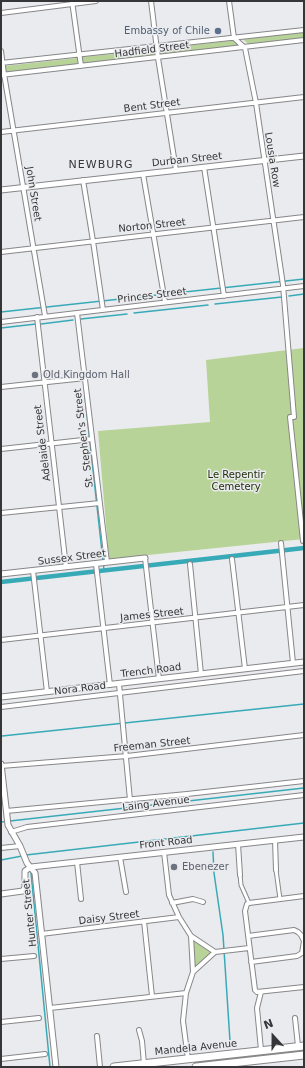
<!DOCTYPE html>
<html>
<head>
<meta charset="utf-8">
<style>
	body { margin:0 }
	#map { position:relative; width:305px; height:1068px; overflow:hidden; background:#eaebee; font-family:"DejaVu Sans",sans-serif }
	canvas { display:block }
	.frame { position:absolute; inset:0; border:2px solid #363638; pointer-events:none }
	.north { position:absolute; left:253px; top:1016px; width:40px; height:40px; -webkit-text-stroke:3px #eaebee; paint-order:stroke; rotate:339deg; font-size:11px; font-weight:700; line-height:16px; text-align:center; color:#363638 }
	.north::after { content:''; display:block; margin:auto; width:14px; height:18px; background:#363638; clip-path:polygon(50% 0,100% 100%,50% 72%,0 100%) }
</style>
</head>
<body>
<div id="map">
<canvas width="305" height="1068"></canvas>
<div class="frame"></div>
<div class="north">N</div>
</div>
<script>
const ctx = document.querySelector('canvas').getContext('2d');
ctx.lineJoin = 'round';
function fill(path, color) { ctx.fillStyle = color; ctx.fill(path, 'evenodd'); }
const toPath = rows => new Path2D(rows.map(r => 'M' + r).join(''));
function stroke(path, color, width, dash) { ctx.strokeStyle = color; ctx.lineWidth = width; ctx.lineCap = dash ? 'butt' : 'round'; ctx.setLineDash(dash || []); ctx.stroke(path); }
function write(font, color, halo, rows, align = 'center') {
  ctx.font = font + ' "DejaVu Sans",sans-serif'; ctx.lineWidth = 3; ctx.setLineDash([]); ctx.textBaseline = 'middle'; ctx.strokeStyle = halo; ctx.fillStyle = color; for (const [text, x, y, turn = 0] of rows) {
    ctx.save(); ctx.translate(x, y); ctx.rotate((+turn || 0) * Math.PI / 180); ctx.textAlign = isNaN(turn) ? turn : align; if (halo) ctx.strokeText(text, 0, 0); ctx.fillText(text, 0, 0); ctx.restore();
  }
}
fill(toPath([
	[304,32,304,38,249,45,243,39],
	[235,40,239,46,161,55,160,49],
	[154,50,155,56,82,64,82,57],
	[77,58,78,65,6,72,5,66],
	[304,348,304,539,109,559,98,431,210,422,206,360],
	[192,939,212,952,194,969]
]), '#b8d398');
stroke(toPath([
	[289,296,304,294],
	[215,304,282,297],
	[1,312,304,279],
	[134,313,208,305],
	[81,319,127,314],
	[41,324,73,320],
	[1,328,36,324],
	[85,397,104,570],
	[2,736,304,704],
	[1,822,304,788],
	[213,852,214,873,223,935,230,1041],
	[26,855,304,823],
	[1,860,22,856],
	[31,873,50,1067]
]), '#38aab7', 1.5);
stroke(toPath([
	[1,582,304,548]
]), '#38aab7', 4.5);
const pedestrian = toPath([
	[276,870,280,899],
	[240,875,241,885,249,903]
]);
const minor = toPath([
	[72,1,81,66],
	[151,1,158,58,176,170],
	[229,1,234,38,245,48,256,103,283,285,294,417,290,417,303,541],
	[1,13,96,1],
	[1,51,4,74,45,316],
	[1,63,304,30],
	[1,75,304,40],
	[1,132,304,97],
	[204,167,224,296],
	[143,174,165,302],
	[83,180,93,241,103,310],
	[1,252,304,217],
	[77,313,107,562],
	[37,317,66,567],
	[1,322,304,286],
	[1,387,85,378],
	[1,449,92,439],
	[1,513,100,503],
	[281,543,293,663],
	[145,558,159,679],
	[232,559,245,669],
	[96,564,110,685],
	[190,564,201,674],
	[33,571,47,692],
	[1,640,304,605],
	[119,684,130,800],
	[1,707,304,671],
	[1,766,127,756,304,735],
	[6,811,187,794,304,781],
	[11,832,27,827,304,795],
	[275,840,276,870],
	[238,844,240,875],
	[1,848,20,846],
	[164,852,169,895,179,917,191,936,193,972,186,993,183,1021,188,1059],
	[120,857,126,892],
	[77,862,81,899],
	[304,896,249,903,247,904,245,911,255,990,257,992,304,987],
	[172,903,193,899,203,902],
	[144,921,152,996],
	[41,934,179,917],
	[191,936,215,952,249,948],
	[248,936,294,930,298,932,301,935,304,941,302,953,297,956,251,962],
	[1,959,34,956],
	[193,972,215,952],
	[261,992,257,1008,261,1050],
	[50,1008,186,993],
	[295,1018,298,1046],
	[1,1022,39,1018],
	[139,1030,142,1041,144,1064],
	[97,1036,100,1067],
	[1,1059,45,1054]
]);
const tertiary = toPath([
	[1,190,304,156],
	[1,574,145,558],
	[1,697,304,662],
	[1,764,8,825,20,846,27,863,35,873,56,1067],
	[1,894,23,891,25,887,25,871,31,867,304,837]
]);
const primary = toPath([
	[114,1067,304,1046],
	[196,1067,304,1055]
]);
stroke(pedestrian, '#87878a', 5);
stroke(minor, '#87878a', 6);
stroke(tertiary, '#87878a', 7);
stroke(primary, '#87878a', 9);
stroke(pedestrian, '#fff', 3);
stroke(minor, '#fff', 4);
stroke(tertiary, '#fff', 5);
stroke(primary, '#fff', 7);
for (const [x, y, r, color] of [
	[218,31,4,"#5c6f8a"],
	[35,375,4,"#6b7280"],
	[174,867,4,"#6b7280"]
]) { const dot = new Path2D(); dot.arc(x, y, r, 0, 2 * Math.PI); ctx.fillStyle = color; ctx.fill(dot); stroke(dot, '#eaebee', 1.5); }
write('10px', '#4e5e75', '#eaebee', [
	["Embassy of Chile",210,31]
], 'right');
write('10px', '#363638', '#eaebee', [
	["Hadfield Street",152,50,-7],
	["Bent Street",152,106,-7],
	["Durban Street",187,160,-6],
	["Lousia Row",272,160,81],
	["John Street",33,194,81],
	["Norton Street",152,226,-6],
	["Princes Street",152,296,-7],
	["St. Stephen's Street",84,438,-97],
	["Adelaide Street",43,443,-97],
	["Sussex Street",72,558,-7],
	["James Street",152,615,-6],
	["Trench Road",151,671,-7],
	["Nora Road",80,689,-7],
	["Freeman Street",152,745,-6],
	["Laing Avenue",156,804,-7],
	["Front Road",166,843,-6],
	["Hunter Street",30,913,-96],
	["Daisy Street",109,918,-7],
	["Mandela Avenue",196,1048,-6]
]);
write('10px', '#5b616d', '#eaebee', [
	["Old Kingdom Hall",43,375],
	["Ebenezer",182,867]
], 'left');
write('10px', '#212f09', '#eaebee', [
	["Le Repentir",236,475],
	["Cemetery",236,487]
]);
ctx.letterSpacing = '1px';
write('11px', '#363638', '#eaebee', [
	["NEWBURG",101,165]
]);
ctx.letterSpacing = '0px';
</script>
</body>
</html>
